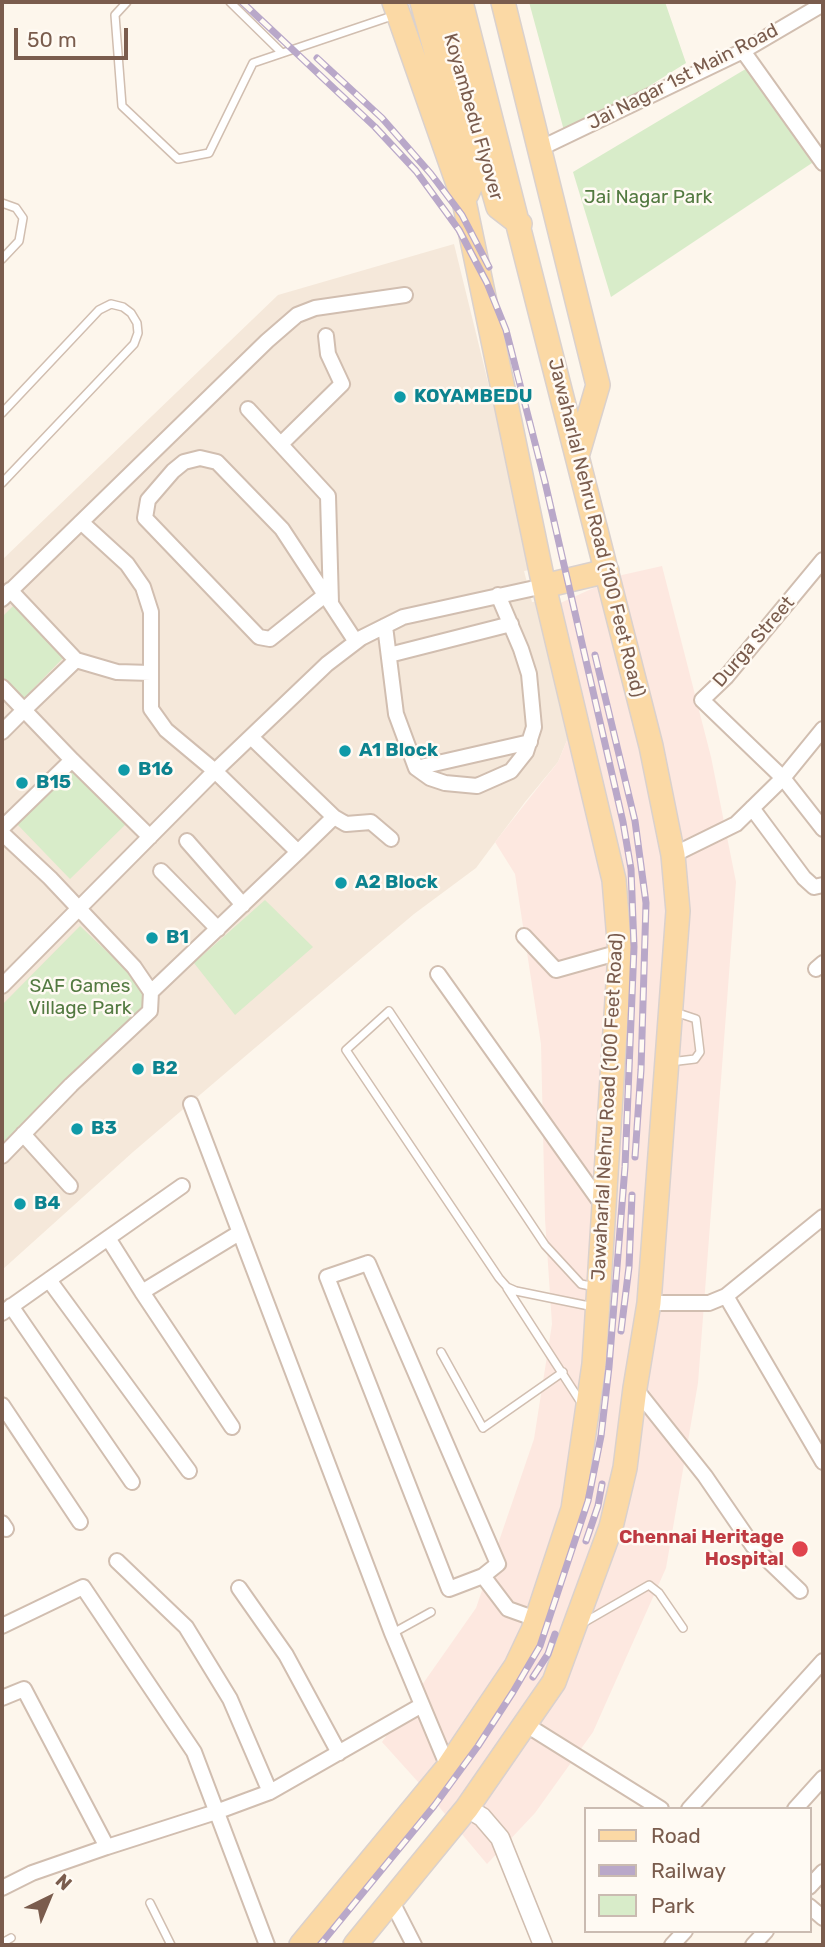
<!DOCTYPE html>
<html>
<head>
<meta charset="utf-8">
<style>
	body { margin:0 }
	#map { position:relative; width:825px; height:1947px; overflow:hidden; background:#fdf6ec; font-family:Rubik,sans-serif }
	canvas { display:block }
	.frame { position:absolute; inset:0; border:4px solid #7a5c4d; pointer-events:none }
	.legend { position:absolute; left:584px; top:1807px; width:228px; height:126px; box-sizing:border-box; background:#fffaf3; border:2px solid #cabbb1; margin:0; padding:9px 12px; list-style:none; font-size:21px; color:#7a5c4d }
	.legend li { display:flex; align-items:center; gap:14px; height:35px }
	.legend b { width:35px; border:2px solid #cabbb1 }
	.north { position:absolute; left:14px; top:1863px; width:70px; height:70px; -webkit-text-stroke:5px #fffaf3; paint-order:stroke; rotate:43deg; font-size:19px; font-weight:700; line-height:28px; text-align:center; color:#7a5c4d }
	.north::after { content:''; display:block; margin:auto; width:24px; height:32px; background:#7a5c4d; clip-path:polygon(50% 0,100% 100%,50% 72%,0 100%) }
	.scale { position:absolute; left:14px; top:28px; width:114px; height:32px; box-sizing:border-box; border:4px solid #7a5c4d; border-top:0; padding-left:9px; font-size:21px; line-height:24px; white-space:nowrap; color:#7a5c4d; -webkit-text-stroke:5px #fffaf3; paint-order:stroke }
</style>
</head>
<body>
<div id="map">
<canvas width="825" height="1947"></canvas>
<div class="frame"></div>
<ul class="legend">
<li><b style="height:9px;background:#fbd9a5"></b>Road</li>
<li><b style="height:9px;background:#b9a8c9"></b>Railway</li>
<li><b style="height:19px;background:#d8ecc9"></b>Park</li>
</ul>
<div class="north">N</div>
<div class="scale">50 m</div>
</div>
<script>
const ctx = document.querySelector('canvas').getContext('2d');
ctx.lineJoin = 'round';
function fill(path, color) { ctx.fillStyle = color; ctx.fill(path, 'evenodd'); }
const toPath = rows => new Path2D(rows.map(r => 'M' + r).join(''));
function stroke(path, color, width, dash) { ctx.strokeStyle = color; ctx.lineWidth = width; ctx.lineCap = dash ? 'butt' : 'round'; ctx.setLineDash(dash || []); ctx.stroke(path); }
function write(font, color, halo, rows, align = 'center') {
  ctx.font = font + ' Rubik,sans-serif'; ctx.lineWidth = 5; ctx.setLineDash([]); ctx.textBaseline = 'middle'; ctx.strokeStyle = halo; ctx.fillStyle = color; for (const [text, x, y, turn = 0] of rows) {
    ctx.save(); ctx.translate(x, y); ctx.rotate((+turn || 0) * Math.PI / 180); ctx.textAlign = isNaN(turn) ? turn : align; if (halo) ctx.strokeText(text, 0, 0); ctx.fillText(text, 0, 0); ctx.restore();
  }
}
fill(toPath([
	[454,244,534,569,524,571,532,602,543,601,570,733,558,762,525,802,476,868,414,914,249,1053,133,1152,2,1270,2,560,278,295]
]), '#f5e8da');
fill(toPath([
	[662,566,711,757,736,882,698,1383,666,1568,593,1732,535,1813,487,1864,419,1783,382,1742,476,1608,534,1439,552,1324,545,1219,541,1044,515,874,495,842,558,762,570,733,545,610,622,575]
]), '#fde8e0');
fill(toPath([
	[529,2,665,2,686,63,566,138],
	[749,67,818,159,611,297,573,172],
	[14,605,65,656,23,699,2,676,2,617],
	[73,768,127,823,70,879,16,823],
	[265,900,313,947,235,1015,194,963],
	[80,926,120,964,152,1001,2,1145,2,1005]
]), '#d8ecc9');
const service = toPath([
	[127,2,115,15,122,106,178,159,209,153,253,63,395,15],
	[230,2,282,53],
	[2,203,16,208,23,218,19,241,2,259],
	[2,413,99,310,111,304,123,307,131,313,137,323,138,333,134,344,2,483],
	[670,1062,695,1059,700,1052,696,1019,675,1012],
	[507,1288,582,1404],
	[594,1307,516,1291,507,1287,499,1278,346,1050,389,1011,545,1245,581,1284,595,1287],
	[441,1352,483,1428,563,1372],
	[583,1623,649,1585,659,1593,683,1628],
	[393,1633,431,1612],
	[150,1903,171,1945],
	[2,1943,11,1938]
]);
const minor = toPath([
	[743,51,823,163],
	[541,148,743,51,823,4],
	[248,409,328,496,331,603],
	[281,444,342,384,328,354,326,336],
	[81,522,127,564,143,587,151,612,151,709,166,730,215,771,298,852,151,992],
	[823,560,726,677,702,700,783,778,823,829],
	[325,595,270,639,259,637,145,518,148,500,173,471,184,462,200,458,217,462,282,529,356,642],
	[2,599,267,341,297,315,315,308,405,295],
	[385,626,396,714,416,768,430,778,445,783,477,786,511,771,526,752,534,727,529,674,521,649,498,595],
	[389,655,511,624],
	[76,660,117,672,151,673],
	[2,687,24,710,76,660,10,590],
	[2,732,24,710,72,760],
	[251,737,334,817,346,824,371,822,391,839],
	[416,768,530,742],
	[752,808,804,878,814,887,823,885],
	[2,828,72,760,150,837],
	[2,833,50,878,134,967,151,992,150,1011,71,1085,2,1156],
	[187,841,243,905],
	[298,852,334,817],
	[673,855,736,824,783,778,823,729],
	[161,871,218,929],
	[524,936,556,970,620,952],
	[816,969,823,963],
	[438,974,603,1206],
	[2,986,215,771,327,664,361,638,403,617,544,586],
	[191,1104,392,1633,448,1767],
	[23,1134,70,1186],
	[108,1238,182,1186],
	[368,1263,498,1564,483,1576,449,1589,327,1277,368,1263],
	[49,1280,189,1471],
	[142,1292,232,1427],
	[726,1296,823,1462],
	[649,1303,709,1303,726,1296,823,1217],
	[11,1306,132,1482],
	[2,1313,108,1238,142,1292,239,1233],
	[635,1388,705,1476,753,1546,800,1591],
	[2,1405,80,1522],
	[2,1523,6,1529],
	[117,1561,186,1627,230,1699,270,1792],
	[483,1576,508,1609,536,1619],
	[239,1588,286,1655,339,1753],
	[2,1626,83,1587,194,1752,267,1945],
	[2,1698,24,1689,107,1847,216,1812,270,1792,422,1705],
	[525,1724,661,1809],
	[689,1809,823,1661],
	[795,1809,823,1778],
	[809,1887,823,1872],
	[2,1888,32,1873,107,1847],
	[392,1902,414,1945],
	[809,1906,823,1918],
	[672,1945,685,1931],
	[753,1945,766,1931]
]);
const tertiary = toPath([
	[467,1808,482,1817,500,1838,543,1945]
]);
const primary = toPath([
	[422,2,469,170,471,185,467,194],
	[440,2,498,207,520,224],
	[503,2,598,385,578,453],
	[544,586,607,571],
	[301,1945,448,1767,516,1666,533,1630,573,1509,594,1364,620,952,614,880,544,586,464,201,394,2],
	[355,1945,467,1808,554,1682,611,1527,625,1468,635,1388,649,1303,678,911,673,855,651,746,461,2]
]);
stroke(service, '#d1beb0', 10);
stroke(minor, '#d1beb0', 18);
stroke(tertiary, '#d1beb0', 21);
stroke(primary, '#dad1cd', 26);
stroke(service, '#fff', 7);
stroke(minor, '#fff', 14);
stroke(tertiary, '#fff', 18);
stroke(primary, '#fbd9a5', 23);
const rail = toPath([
	[242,2,375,127,416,171,459,230,487,283,506,330,545,482,623,822,631,869,634,947,625,1167,609,1367,601,1436,588,1501,540,1646,513,1692,478,1746,434,1806,320,1945],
	[317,58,382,118,431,174,462,215,489,267],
	[595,655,635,821,646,903,641,1070,635,1157],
	[621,1331,629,1267,632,1195],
	[586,1541,598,1506,602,1484],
	[533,1677,548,1654,555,1634]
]);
stroke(rail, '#b9a8c9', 7);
stroke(rail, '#fffaf3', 4.5, [13]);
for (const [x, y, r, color] of [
	[400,397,7,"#0f9aa8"],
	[345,751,7,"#0f9aa8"],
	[124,770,7,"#0f9aa8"],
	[22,783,7,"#0f9aa8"],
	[341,883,7,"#0f9aa8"],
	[152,938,7,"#0f9aa8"],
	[138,1069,7,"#0f9aa8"],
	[77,1129,7,"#0f9aa8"],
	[20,1204,7,"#0f9aa8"],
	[800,1549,9,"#e0444e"]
]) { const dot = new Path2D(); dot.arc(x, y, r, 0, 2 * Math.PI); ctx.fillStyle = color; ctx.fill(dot); stroke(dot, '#fffaf3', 2.5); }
write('19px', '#7a5c4d', '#fffaf3', [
	["Jai Nagar 1st Main Road",683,77,-27],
	["Koyambedu Flyover",473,117,74],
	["Jawaharlal Nehru Road (100 Feet Road)",596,528,76],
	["Durga Street",754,642,-49],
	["Jawaharlal Nehru Road (100 Feet Road)",608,1107,-87]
]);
write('19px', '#537a41', '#fffaf3', [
	["Jai Nagar Park",648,198],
	["SAF Games",80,987],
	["Village Park",80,1009]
]);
write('bold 19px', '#0d838f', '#fffaf3', [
	["KOYAMBEDU",414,397],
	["A1 Block",359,751],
	["B16",138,770],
	["B15",36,783],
	["A2 Block",355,883],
	["B1",166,938],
	["B2",152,1069],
	["B3",91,1129],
	["B4",34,1204]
], 'left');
write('bold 19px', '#be3a42', '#fffaf3', [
	["Chennai Heritage",784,1538],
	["Hospital",784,1560]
], 'right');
</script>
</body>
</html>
